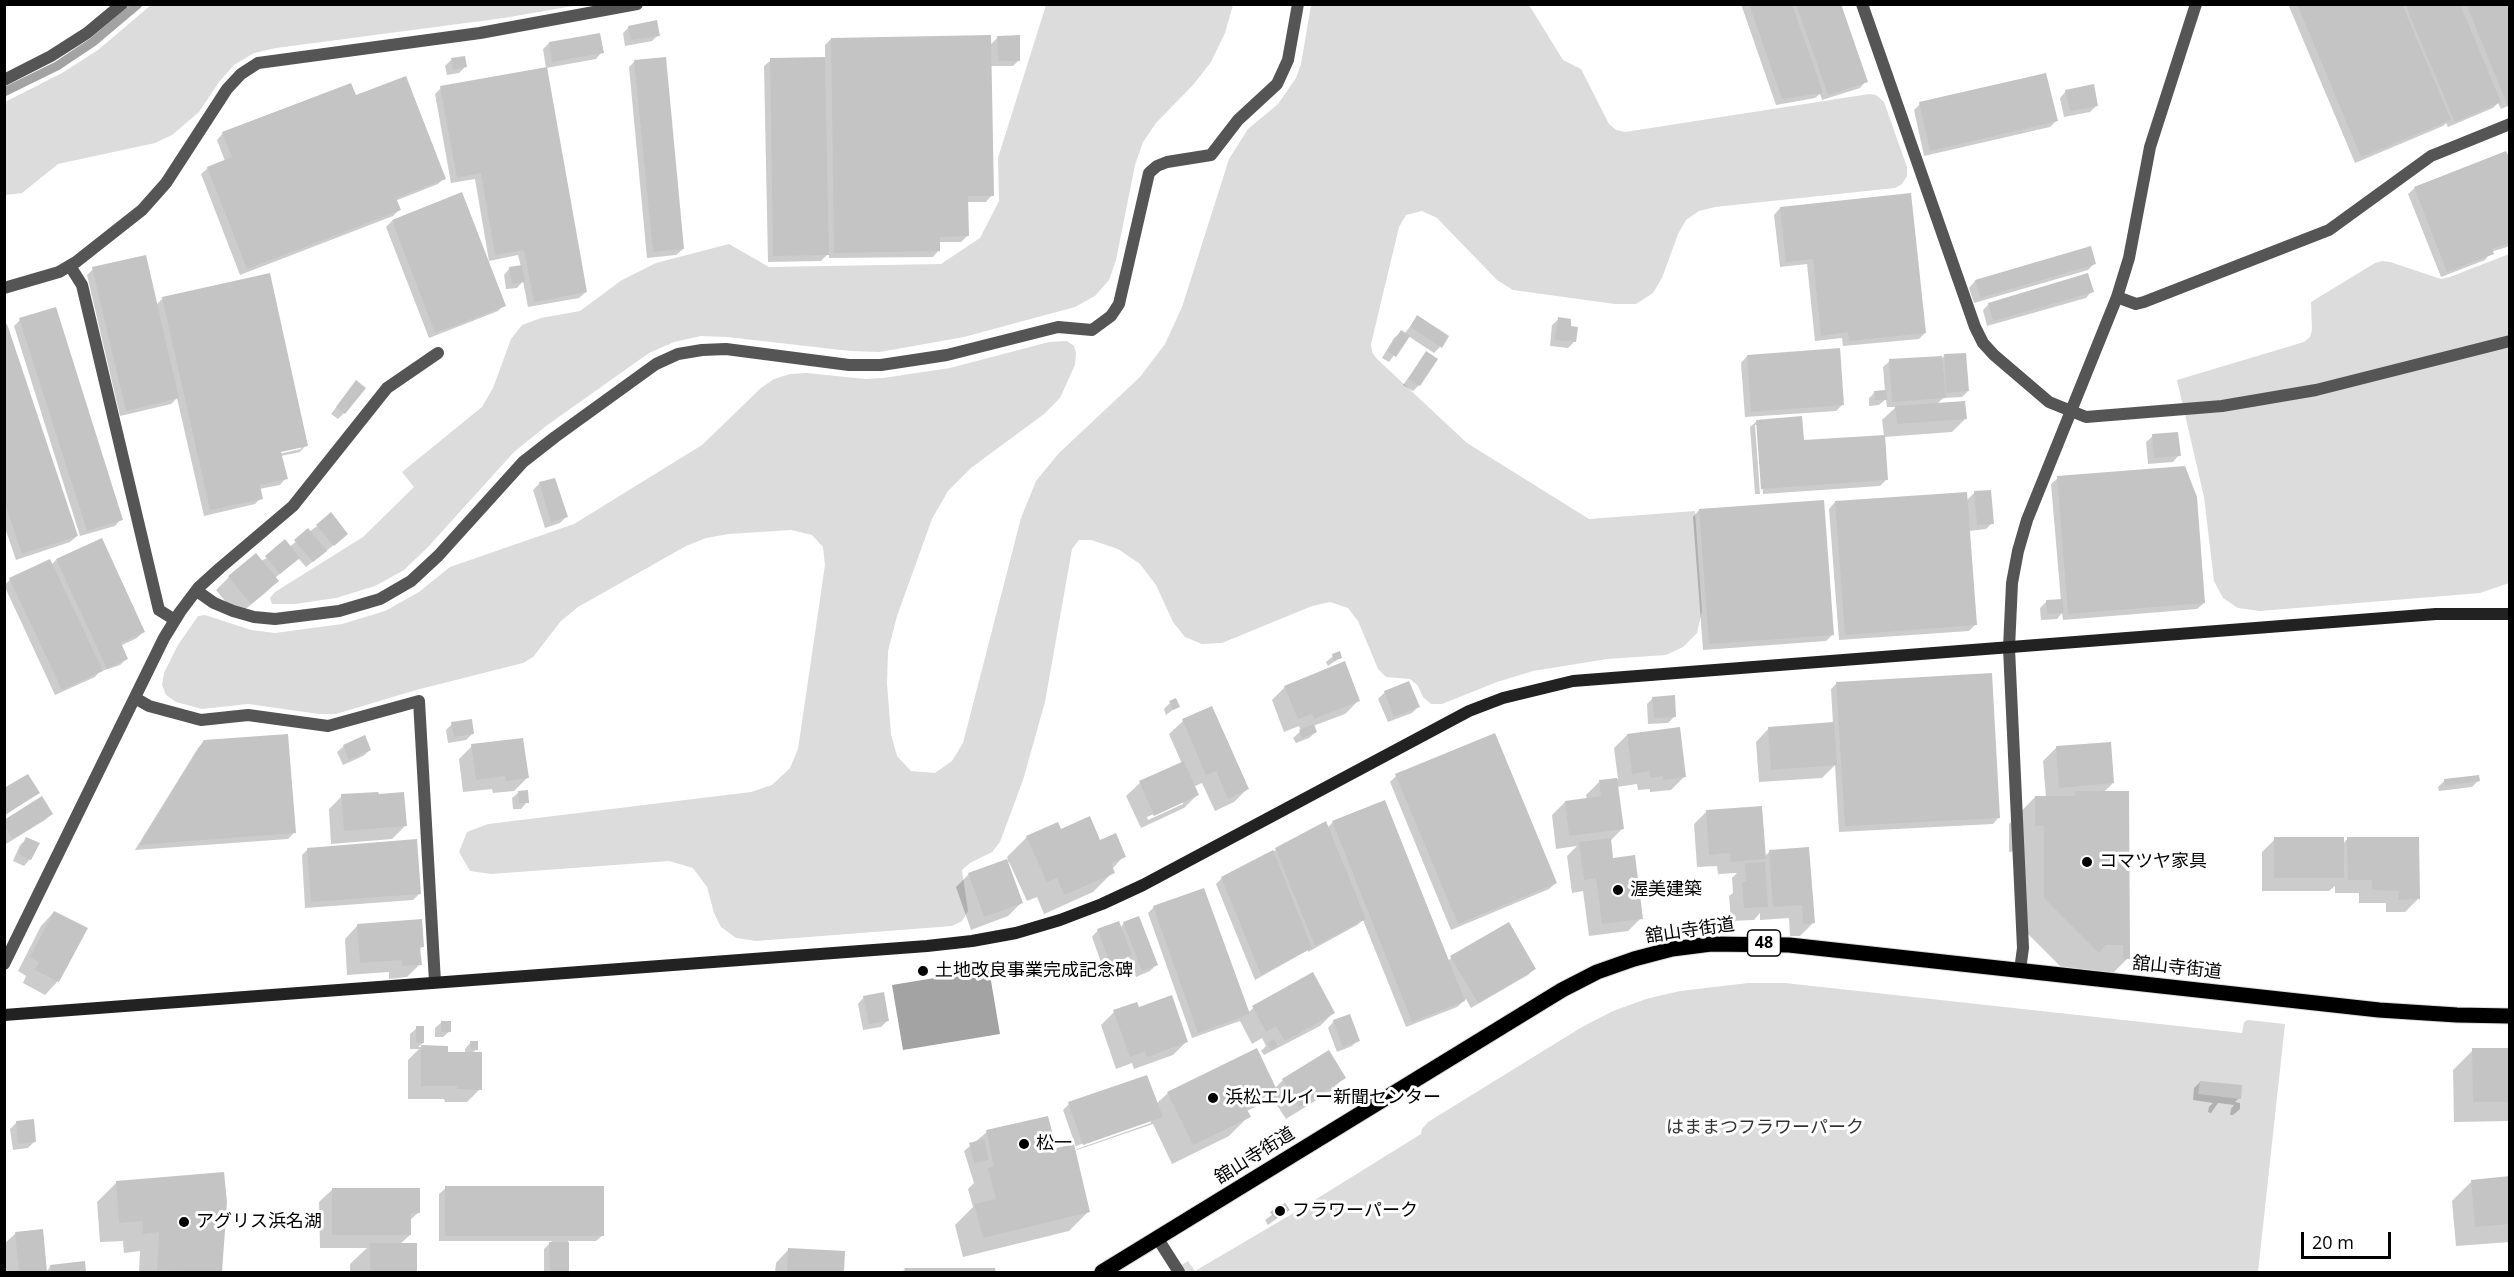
<!DOCTYPE html>
<html>
<head>
<meta charset="utf-8">
<style>
	body { margin:0 }
	#map { position:relative; width:2514px; height:1277px; overflow:hidden; background:#fff; font-family:"Open Sans",sans-serif }
	canvas { display:block }
	.frame { position:absolute; inset:0; border:6px solid #000; pointer-events:none }
	.scale { position:absolute; left:2301px; top:1232px; width:90px; height:27px; box-sizing:border-box; border:3px solid #000; border-top:0; padding-left:8px; font-size:18px; line-height:21px; white-space:nowrap; color:#000; -webkit-text-stroke:4px #fff; paint-order:stroke }
</style>
</head>
<body>
<div id="map">
<canvas width="2514" height="1277"></canvas>
<div class="frame"></div>
<div class="scale">20 m</div>
</div>
<script>
const ctx = document.querySelector('canvas').getContext('2d');
ctx.lineJoin = 'round';
function fill(path, color) { ctx.fillStyle = color; ctx.fill(path, 'evenodd'); }
const toPath = rows => new Path2D(rows.map(r => 'M' + r).join(''));
function stroke(path, color, width, dash) { ctx.strokeStyle = color; ctx.lineWidth = width; ctx.lineCap = dash ? 'butt' : 'round'; ctx.setLineDash(dash || []); ctx.stroke(path); }
function write(font, color, halo, rows, align = 'center') {
  ctx.font = font + ' "Open Sans","Noto Sans JP",sans-serif'; ctx.lineWidth = 6; ctx.setLineDash([]); ctx.textBaseline = 'middle'; ctx.strokeStyle = halo; ctx.fillStyle = color; for (const [text, x, y, turn = 0] of rows) {
    ctx.save(); ctx.translate(x, y); ctx.rotate((+turn || 0) * Math.PI / 180); ctx.textAlign = isNaN(turn) ? turn : align; if (halo) ctx.strokeText(text, 0, 0); ctx.fillText(text, 0, 0); ctx.restore();
  }
}
fill(toPath([
	[151,5,151,4,579,5,504,18,276,48,254,53,234,65,219,82,199,112,172,135,155,143,58,164,22,193,5,195,5,102,62,73,98,50],
	[1046,5,1233,5,1225,33,1211,62,1193,85,1156,123,1143,142,1135,165,1116,260,1109,280,1095,296,1075,307,964,337,880,352,850,351,727,337,701,336,674,342,649,353,546,426,514,452,428,547,404,570,375,586,336,598,295,604,272,604,270,598,275,592,363,537,414,487,402,472,482,407,493,388,511,339,522,325,541,318,580,311,622,280,656,263,729,244,769,267,941,264,980,238,999,201,998,158],
	[1311,5,1529,5,1563,60,1581,69,1609,124,1616,130,1625,132,1869,94,1876,95,1884,102,1907,167,1907,176,1902,184,1895,188,1715,207,1699,211,1686,220,1678,234,1662,278,1653,293,1636,304,1615,304,1513,290,1497,280,1437,218,1422,211,1406,215,1399,227,1371,344,1372,352,1376,358,1467,443,1589,519,1695,511,1702,611,1697,633,1683,647,1666,655,1607,659,1533,671,1497,682,1442,704,1431,704,1423,697,1418,686,1410,679,1386,677,1378,669,1358,621,1348,608,1330,602,1312,606,1222,643,1202,644,1185,637,1173,622,1156,585,1140,564,1118,549,1091,540,1079,540,1072,549,1045,702,1023,780,1000,842,992,852,970,863,962,870,968,911,962,921,952,926,926,928,756,941,736,938,721,927,714,913,707,887,693,868,669,861,491,874,470,871,459,852,467,832,488,824,751,792,772,785,790,768,798,749,825,565,823,547,812,535,791,530,729,534,706,538,686,546,578,607,561,621,533,657,523,663,416,690,336,714,319,714,248,704,202,709,176,702,166,695,162,685,164,673,178,645,198,616,205,615,251,630,275,633,342,624,385,611,419,592,450,567,574,524,702,445,761,388,774,379,790,374,807,373,865,379,883,378,950,368,1049,342,1067,341,1074,346,1076,353,1075,365,1060,398,1044,414,971,468,948,491,932,519,897,616,888,651,887,684,891,734,897,756,911,771,935,773,952,761,963,743,1021,518,1036,481,1059,453,1140,377,1165,344,1182,307,1229,159,1248,129,1278,104,1296,78,1301,64],
	[2509,254,2509,583,2480,593,2456,595,2260,611,2238,608,2223,598,2214,581,2204,497,2177,380,2304,342,2310,337,2312,330,2311,302,2375,263,2382,261,2390,262,2441,279,2450,277],
	[1748,983,1785,983,2242,1033,2244,1022,2248,1020,2285,1024,2258,1272,1170,1272,1188,1261,1195,1271,1297,1211,1421,1134,1422,1129,1428,1122,1582,1027,1613,1011,1646,999,1680,991]
]), '#dcdcdc');
fill(toPath([
	[989,969,1000,1034,903,1050,892,985]
]), '#a3a3a3');
fill(toPath([
	[1741,4,1839,4,1866,81,1860,88,1822,100,1820,94,1815,98,1776,105],
	[2288,4,2510,4,2510,105,2501,109,2498,103,2493,108,2448,127,2446,123,2443,126,2355,163],
	[629,27,658,35,652,41,625,46,623,33],
	[998,37,1019,60,1013,66,990,66,992,195,986,202,967,202,967,236,961,242,939,242,939,250,933,257,829,258,829,253,821,261,768,262,764,66,771,60,825,59,825,45,831,39,989,46],
	[549,43,602,52,596,59,546,68,543,49],
	[451,60,465,67,459,73,447,75,445,66],
	[635,61,683,249,676,255,647,258,629,67],
	[441,88,586,292,579,298,528,307,523,281,517,288,506,289,504,275,510,268,521,267,518,255,489,261,475,179,451,183,435,94],
	[2066,91,2097,105,2090,112,2064,117,2060,98],
	[355,97,444,178,438,184,395,201,399,210,393,216,240,275,201,174,208,168,225,161,217,140,223,133],
	[1920,104,2056,121,2050,127,1924,156,1914,110],
	[2510,164,2510,246,2491,252,2485,260,2441,277,2408,194,2415,188],
	[1780,208,1925,333,1919,339,1843,346,1842,338,1815,341,1807,264,1780,267,1774,215],
	[392,221,504,305,498,311,429,338,386,227],
	[2094,264,2088,270,1974,303,1969,288,1975,281],
	[93,269,156,305,163,298,306,445,300,452,281,456,286,478,280,485,259,489,261,498,255,504,204,516,177,398,171,404,120,416,87,275],
	[301,446,301,449,274,455,274,452],
	[2092,291,2086,298,1987,326,1983,310,1989,304],
	[1418,317,1440,347,1434,353,1408,336,1389,362,1382,358,1394,338,1401,332,1404,334],
	[1559,319,1569,327,1574,342,1568,348,1550,346,1552,325],
	[20,320,121,519,115,526,80,536,14,326],
	[4,326,77,536,70,542,16,560,4,525],
	[1426,353,1419,385,1413,391,1403,385],
	[1747,356,1843,404,1836,411,1745,417,1741,363],
	[1944,356,1968,391,1962,397,1943,398,1937,404,1965,419,1952,432,1884,437,1887,479,1880,486,1763,494,1758,425,1755,425,1760,494,1755,494,1750,427,1757,421,1802,442,1884,436,1882,420,1896,407,1887,407,1886,399,1879,405,1869,406,1869,398,1875,392,1885,391,1883,367,1890,361,1941,359],
	[356,382,344,413,338,419,331,414],
	[2153,436,2179,455,2173,462,2148,464,2146,442],
	[2058,478,2204,603,2197,609,2063,620,2062,613,2057,619,2041,620,2040,608,2046,602,2061,601,2051,484],
	[554,479,566,517,560,523,545,528,533,490,539,484],
	[1975,492,1992,523,1986,529,1969,531,1976,624,1969,631,1839,640,1829,509,1835,502,1966,501],
	[1699,510,1832,635,1826,641,1703,650,1693,517],
	[317,526,340,540,306,567,298,558,275,578,277,581,264,594,237,616,216,590,229,577,289,547],
	[56,560,143,632,137,638,120,646,126,659,120,665,99,672,95,677,55,695,4,585,10,580,51,565],
	[1333,656,1341,657,1328,666,1326,662],
	[1837,683,1999,817,1993,824,1839,832,1835,765,1822,778,1759,782,1756,742,1769,728,1833,724,1831,689],
	[1285,687,1359,700,1345,714,1313,726,1316,732,1309,738,1296,743,1293,738,1301,731,1299,726,1284,732,1272,700],
	[1385,692,1418,707,1412,713,1388,722,1378,699],
	[1653,698,1675,716,1668,723,1648,724,1647,704],
	[1170,703,1178,706,1166,715,1164,709],
	[1211,708,1247,789,1234,802,1215,811,1202,783,1193,787,1197,795,1184,808,1141,828,1126,796,1140,783,1182,764,1169,734,1183,721],
	[1183,801,1183,804,1148,820,1147,817],
	[452,724,473,733,466,740,448,743,446,730],
	[1627,735,1685,776,1671,790,1650,792,1650,789,1638,790,1637,784,1617,787,1622,829,1610,841,1612,859,1641,918,1628,931,1589,936,1583,891,1572,893,1567,856,1577,846,1556,849,1552,815,1565,802,1587,800,1586,795,1600,781,1618,779,1614,748],
	[204,741,294,833,288,839,135,850,198,748],
	[344,746,370,750,363,756,343,765,337,752],
	[472,746,527,778,514,791,493,793,492,789,463,792,459,759],
	[2057,747,2113,783,2103,793,2128,958,2102,984,2097,984,2097,971,2079,971,2072,978,2019,925,2018,851,2009,852,2009,824,2035,797,2046,797,2043,761],
	[1396,776,1556,883,1549,889,1451,930,1390,782],
	[2444,781,2478,781,2472,787,2439,791,2438,787],
	[4,790,38,793,4,816],
	[519,792,527,802,521,809,513,809,512,798],
	[342,796,405,826,392,839,331,844,329,809],
	[1707,811,1764,857,1769,852,1813,923,1800,936,1790,936,1789,918,1760,920,1760,913,1754,920,1731,921,1729,896,1733,893,1732,878,1737,873,1718,874,1717,866,1697,867,1694,824],
	[51,814,45,820,6,844,4,842,4,821],
	[1333,822,1448,961,1451,958,1534,969,1528,975,1471,1008,1466,999,1457,1007,1406,1027,1363,920,1357,925,1308,952,1308,950,1255,980,1216,884,1222,878,1276,850,1327,828],
	[1060,831,1099,842,1124,856,1112,869,1113,872,1093,892,1044,914,1037,897,1027,901,1009,862,1007,863,1021,903,1008,916,971,930,956,887,969,874,1008,860,1007,857,1027,837],
	[2348,838,2418,899,2405,912,2386,912,2386,903,2359,903,2359,893,2335,893,2335,886,2329,891,2262,891,2262,852,2275,839,2343,844],
	[27,839,30,859,24,866,13,861,20,845],
	[308,849,420,893,413,900,305,908,302,855],
	[1154,907,1248,1013,1253,1008,1312,974,1334,1012,1320,1026,1264,1055,1261,1051,1266,1046,1262,1038,1252,1044,1240,1021,1192,1038,1148,913],
	[54,912,58,981,45,995,23,983,26,976,18,971,41,926],
	[1124,923,1156,965,1150,971,1136,977,1128,956,1124,961,1103,968,1092,937,1098,930,1120,928],
	[358,925,423,946,419,950,420,964,407,977,389,979,389,972,347,975,345,939],
	[864,997,887,1021,881,1027,863,1030,858,1004],
	[1114,1012,1186,1042,1173,1055,1134,1069,1132,1063,1116,1069,1101,1025],
	[1334,1021,1358,1040,1352,1046,1337,1052,1328,1028],
	[442,1022,450,1031,443,1037,435,1037,435,1028],
	[417,1028,423,1043,418,1047,447,1047,447,1053,465,1053,465,1049,471,1042,477,1049,472,1053,480,1089,467,1102,445,1102,444,1099,408,1099,408,1060,419,1049,410,1049,410,1034],
	[2510,1049,2510,1121,2454,1122,2453,1070,2473,1050],
	[1256,1050,1275,1088,1283,1080,1344,1077,1331,1091,1286,1119,1269,1093,1255,1107,1247,1111,1249,1116,1229,1136,1172,1164,1153,1124,1077,1150,1063,1110,1069,1104,1156,1104,1167,1094],
	[1151,1120,1151,1123,1077,1149,1076,1146],
	[2200,1082,2239,1098,2235,1102,2240,1103,2240,1109,2233,1115,2230,1115,2231,1109,2234,1105,2218,1103,2211,1113,2208,1112,2209,1107,2213,1103,2193,1100,2194,1088],
	[17,1122,34,1142,28,1148,13,1150,10,1129],
	[987,1132,1052,1138,1045,1145,1047,1152,1089,1211,1069,1231,963,1257,955,1225,973,1207,968,1189,974,1183,964,1151],
	[2510,1178,2510,1242,2456,1246,2452,1201,2472,1181],
	[117,1182,225,1202,221,1272,139,1272,140,1251,124,1253,123,1241,100,1242,97,1202],
	[446,1188,603,1235,596,1241,568,1241,568,1270,565,1272,544,1272,544,1249,552,1241,439,1241,439,1194],
	[333,1189,419,1212,409,1221,410,1235,400,1244,415,1244,415,1272,350,1272,350,1264,367,1248,320,1248,319,1202],
	[1285,1205,1288,1210,1268,1225,1265,1220],
	[16,1233,46,1272,51,1266,83,1263,84,1272,5,1272,4,1244],
	[789,1249,844,1252,843,1272,775,1272,776,1263],
	[994,1269,995,1272,901,1272,904,1270]
]), '#0003');
stroke(toPath([
	[4,92,57,66,93,42,138,4]
]), '#a3a3a3', 9);
fill(toPath([
	[1749,4,1792,4,1823,93,1782,99],
	[1796,4,1841,4,1868,82,1828,95],
	[2297,4,2402,4,2451,120,2361,157],
	[2405,4,2460,4,2501,102,2455,122],
	[2466,4,2510,4,2510,103,2507,104],
	[657,20,660,36,631,40,628,26],
	[600,33,604,53,552,62,549,42],
	[991,35,994,196,968,196,969,236,940,237,940,251,834,253,831,38],
	[1020,35,1020,61,998,61,997,36],
	[465,56,467,67,453,70,451,58],
	[666,57,684,249,653,252,634,60],
	[825,57,829,255,773,256,770,58],
	[547,67,587,292,534,302,524,250,495,255,481,173,457,178,440,86],
	[2046,73,2058,121,1930,151,1919,102],
	[406,76,446,179,396,198,401,210,247,269,207,167,232,157,222,132,351,83,356,95],
	[2094,84,2098,106,2070,111,2065,90],
	[2506,151,2510,160,2510,243,2492,249,2494,254,2447,272,2414,187],
	[462,192,506,306,435,333,392,220],
	[1911,193,1926,333,1849,341,1848,332,1821,336,1813,259,1786,262,1780,207],
	[2091,246,2096,264,1980,298,1975,280],
	[146,255,179,398,126,411,92,267],
	[522,265,525,282,512,284,509,267],
	[270,273,308,446,281,452,288,479,260,485,263,499,210,510,162,297],
	[2088,273,2094,292,1993,321,1988,303],
	[56,307,123,520,87,531,19,318],
	[1417,315,1449,336,1442,348,1410,327],
	[1558,317,1571,319,1571,326,1578,327,1576,342,1555,340],
	[7,324,78,536,22,554,4,501,4,325],
	[1401,330,1410,336,1396,357,1387,351],
	[1840,348,1844,405,1751,412,1747,355],
	[1426,351,1438,359,1420,386,1408,379],
	[1966,353,1969,391,1946,393,1944,354],
	[1942,356,1946,398,1892,402,1889,359],
	[356,380,366,388,345,414,336,407],
	[1886,390,1887,400,1875,400,1874,391],
	[1965,401,1967,419,1897,424,1895,406],
	[1802,416,1804,440,1885,435,1888,480,1761,489,1756,420],
	[2178,432,2181,456,2154,458,2152,434],
	[2185,466,2197,497,2205,603,2068,614,2057,476],
	[555,478,568,517,551,522,539,482],
	[1991,490,1994,524,1977,525,1974,491],
	[1967,492,1977,625,1845,635,1835,501],
	[1824,500,1834,635,1709,644,1699,509],
	[331,512,348,534,334,546,316,525],
	[308,528,327,551,313,562,294,540],
	[102,538,145,632,121,643,128,659,107,669,56,559],
	[285,539,300,558,280,574,265,556],
	[256,553,279,581,251,604,228,576],
	[50,559,103,671,62,690,9,578],
	[2063,599,2064,613,2047,614,2046,600],
	[1340,651,1342,658,1334,661,1332,654],
	[1345,661,1360,701,1314,719,1312,714,1298,719,1284,686],
	[1992,673,2000,818,1845,826,1836,682],
	[1409,681,1420,707,1394,717,1384,691],
	[1675,695,1676,717,1654,718,1652,697],
	[1176,698,1180,707,1173,710,1169,701],
	[1212,706,1249,789,1228,799,1216,771,1206,775,1182,719],
	[472,719,474,734,454,737,451,722],
	[1834,722,1837,765,1771,770,1768,727],
	[1314,724,1317,732,1302,738,1299,730],
	[1680,727,1686,777,1663,780,1663,776,1650,778,1650,771,1632,774,1627,734],
	[1495,733,1557,883,1458,924,1395,774],
	[288,734,296,833,139,845,204,740],
	[365,735,371,750,349,760,343,745],
	[523,738,529,778,506,781,505,776,476,780,471,744],
	[2111,742,2114,783,2059,788,2056,746],
	[1184,761,1199,795,1154,816,1139,781],
	[28,774,40,793,4,815,4,788],
	[2479,775,2480,781,2445,786,2444,779],
	[1617,778,1624,829,1569,836,1565,801,1601,796,1599,780],
	[528,790,529,803,519,803,518,791],
	[2075,791,2129,791,2130,959,2123,959,2123,945,2106,945,2099,953,2044,898,2044,826,2035,826,2035,796,2075,796],
	[378,792,379,794,404,792,407,826,344,831,341,794],
	[42,796,53,814,13,839,4,826,4,820],
	[1385,800,1465,1001,1412,1022,1332,821],
	[1762,806,1766,859,1731,862,1730,853,1709,855,1706,810],
	[1090,816,1100,840,1116,833,1126,857,1111,863,1115,873,1064,895,1057,878,1047,882,1026,836,1058,822,1061,829],
	[1326,821,1366,919,1315,946,1275,848],
	[26,837,40,843,31,860,18,854],
	[2274,837,2344,837,2344,878,2274,878],
	[2347,837,2419,837,2420,899,2398,900,2399,891,2372,890,2372,880,2348,880],
	[1611,838,1613,858,1635,855,1643,919,1602,924,1596,878,1584,880,1579,842],
	[417,839,421,894,311,902,307,848],
	[1809,847,1815,923,1803,924,1802,905,1773,907,1769,850],
	[1273,850,1312,948,1261,975,1221,877],
	[1007,859,1023,903,984,917,968,873],
	[1765,862,1768,907,1744,908,1742,882,1746,881,1745,863],
	[1204,888,1250,1014,1198,1033,1153,906],
	[54,911,88,928,59,982,35,970,39,962,30,957],
	[1139,916,1158,965,1142,971,1123,922],
	[422,919,424,947,420,947,422,965,402,966,402,960,360,963,357,924],
	[1119,921,1132,955,1110,963,1097,929],
	[1509,922,1536,969,1478,1003,1450,956],
	[1313,972,1335,1013,1285,1041,1276,1026,1266,1032,1252,1006],
	[884,992,889,1021,869,1024,863,996],
	[1172,995,1188,1042,1147,1057,1145,1051,1130,1057,1113,1010,1137,1002,1139,1007],
	[1350,1014,1360,1041,1343,1047,1333,1020],
	[441,1021,451,1021,451,1032,441,1032],
	[416,1026,424,1026,424,1043,416,1043],
	[1274,1039,1278,1046,1271,1050,1267,1043],
	[470,1041,478,1041,478,1050,471,1049],
	[421,1045,448,1046,448,1052,482,1052,482,1090,457,1089,457,1086,421,1086],
	[1257,1048,1276,1088,1244,1104,1251,1117,1193,1145,1167,1092],
	[2472,1048,2510,1048,2510,1102,2473,1102],
	[1329,1050,1346,1078,1299,1107,1282,1079],
	[1147,1075,1163,1117,1083,1145,1068,1102],
	[2200,1081,2242,1085,2241,1099,2198,1094],
	[1048,1116,1054,1139,1046,1141,1048,1150,1074,1144,1090,1212,983,1238,974,1204,996,1199,988,1168,994,1166,986,1130],
	[34,1119,36,1142,18,1144,16,1121],
	[984,1139,989,1160,974,1163,969,1143],
	[224,1172,227,1202,222,1272,157,1270,159,1232,143,1234,142,1221,119,1223,116,1181],
	[2510,1176,2510,1224,2475,1227,2471,1180],
	[445,1186,604,1186,604,1236,445,1236],
	[332,1188,420,1188,420,1213,411,1213,411,1235,332,1235],
	[1285,1203,1290,1210,1275,1219,1270,1212],
	[43,1229,47,1272,19,1272,15,1232],
	[549,1242,569,1242,569,1271,550,1271],
	[370,1243,417,1243,417,1272,370,1272],
	[788,1248,845,1251,844,1272,787,1272],
	[85,1261,86,1272,51,1272,50,1265],
	[904,1268,995,1268,996,1272,906,1272]
]), '#c4c4c4');
const primary = toPath([
	[1102,1272,1562,990,1597,972,1634,959,1672,949,1711,944,1789,945,2379,1010,2457,1015,2510,1016]
]);
stroke(primary, '#dbdbdb', 17);
stroke(toPath([
	[1158,1239,1179,1272]
]), '#555', 12);
stroke(toPath([
	[1862,4,1975,327,1983,343,1994,355,2049,402,2086,417,2222,406,2316,390,2510,341],
	[4,80,51,56,87,33,122,4],
	[70,266,82,285,159,610,175,620],
	[4,288,59,272,76,262,142,210,166,183,227,89,241,74,258,63,480,33,637,4],
	[2117,297,2136,304,2144,302,2329,230,2431,156,2510,124],
	[197,591,214,603,233,611,254,617,275,619,339,611,380,599,411,581,438,556,523,462,555,437,656,364,678,354,702,350,726,349,849,365,881,365,947,355,1058,327,1092,330,1111,316,1119,304,1149,173,1157,166,1167,162,1211,155,1238,120,1277,84,1288,60,1298,4],
	[135,698,149,706,201,720,248,715,328,726,419,701,435,982],
	[4,964,164,638,180,612,198,588,220,568,293,506,387,388,438,353],
	[2020,970,2023,948,2009,648,2012,583,2018,551,2027,520,2117,297,2129,258,2150,147,2196,4]
]), '#555', 12);
stroke(toPath([
	[4,1015,927,946,972,941,1016,933,1060,920,1102,904,1143,885,1469,711,1503,698,1573,681,2436,614,2510,614]
]), '#222', 12);
stroke(primary, '#000', 15);
for (const [x, y, r, color] of [
	[2087,862,6,"#000"],
	[1618,890,6,"#000"],
	[923,971,6,"#000"],
	[1213,1098,6,"#000"],
	[1024,1144,6,"#000"],
	[1280,1211,6,"#000"],
	[184,1222,6,"#000"]
]) { const dot = new Path2D(); dot.arc(x, y, r, 0, 2 * Math.PI); ctx.fillStyle = color; ctx.fill(dot); stroke(dot, '#fff', 2); }
for (const [x, y, w] of [
	[1764,943,33]
]) { const box = new Path2D(); box.roundRect(x - w / 2, y - 13, w, 26, 4.5); ctx.fillStyle = '#fff'; ctx.fill(box); stroke(box, '#000', 1.5); }
write('bold 16px', '#000', null, [
	["48",1764,943]
]);
write('18px', '#000', '#fff', [
	["コマツヤ家具",2099,862],
	["渥美建築",1630,890],
	["土地改良事業完成記念碑",935,971],
	["浜松エルイー新聞センター",1225,1098],
	["松一",1036,1144],
	["フラワーパーク",1292,1211],
	["アグリス浜名湖",196,1222]
], 'left');
write('18px', '#000', '#fff', [
	["舘山寺街道",1690,931,-8],
	["舘山寺街道",2177,968,6],
	["舘山寺街道",1255,1156,-32]
]);
write('18px', '#333', '#fff', [
	["はままつフラワーパーク",1765,1128]
]);
</script>
</body>
</html>
